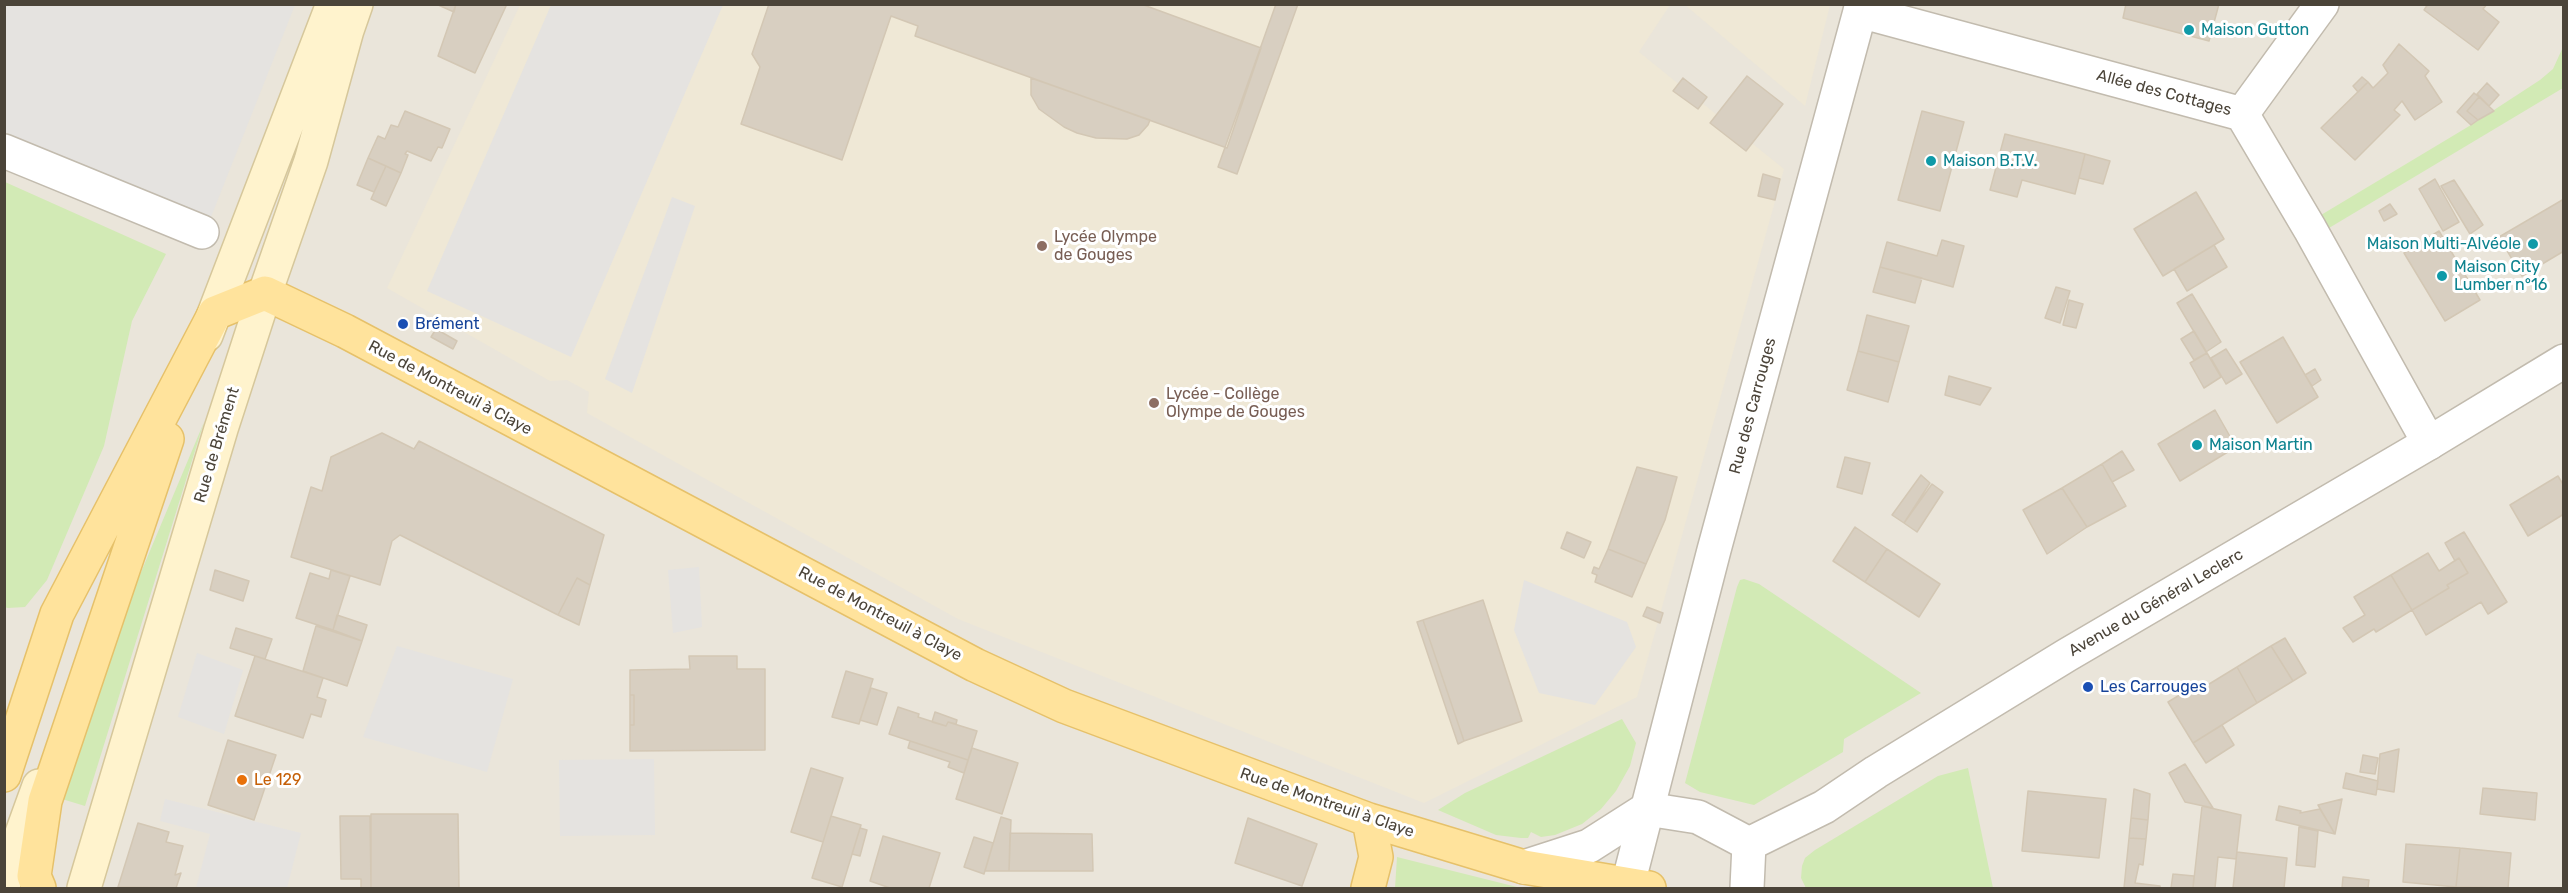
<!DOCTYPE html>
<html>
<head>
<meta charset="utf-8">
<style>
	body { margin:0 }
	#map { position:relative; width:2568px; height:893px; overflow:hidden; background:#f6f3ec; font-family:Rubik,sans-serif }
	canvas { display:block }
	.frame { position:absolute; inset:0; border:6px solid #4b4439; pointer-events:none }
</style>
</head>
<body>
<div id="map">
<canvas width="2568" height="893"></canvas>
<div class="frame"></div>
</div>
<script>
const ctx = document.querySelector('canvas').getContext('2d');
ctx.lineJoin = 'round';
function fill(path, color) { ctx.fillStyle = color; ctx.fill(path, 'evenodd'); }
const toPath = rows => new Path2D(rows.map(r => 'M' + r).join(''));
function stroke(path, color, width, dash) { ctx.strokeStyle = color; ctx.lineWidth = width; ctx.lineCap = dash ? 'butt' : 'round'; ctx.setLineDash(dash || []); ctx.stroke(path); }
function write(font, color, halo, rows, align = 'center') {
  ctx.font = font + ' Rubik,sans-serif'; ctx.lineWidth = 6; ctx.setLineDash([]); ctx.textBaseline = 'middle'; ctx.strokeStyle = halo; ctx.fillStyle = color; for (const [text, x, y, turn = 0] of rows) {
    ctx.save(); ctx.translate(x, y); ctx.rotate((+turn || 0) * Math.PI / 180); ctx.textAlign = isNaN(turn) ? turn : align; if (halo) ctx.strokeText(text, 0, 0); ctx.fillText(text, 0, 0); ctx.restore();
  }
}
fill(toPath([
	[4,5,2563,5,2563,888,5,888]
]), '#eae5da');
fill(toPath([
	[520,5,1670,5,1639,52,1784,169,1637,697,1424,803,958,619,587,413,589,392,567,380,550,381,387,288],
	[1685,5,1830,5,1805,106]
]), '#efe8d6');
fill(toPath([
	[2563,47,2563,88,2329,228,2321,215,2471,125,2540,80,2553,69],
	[5,182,166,254,132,321,104,446,47,580,25,607,8,608,4,607],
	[204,422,85,806,62,799,121,620],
	[1744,579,1759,584,1921,693,1844,739,1843,752,1754,805,1700,792,1685,783,1737,587,1740,580],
	[1622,719,1636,743,1630,766,1616,791,1601,809,1582,824,1555,835,1541,837,1531,832,1528,838,1521,838,1496,835,1438,810,1465,793],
	[1968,768,1993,888,1806,888,1801,878,1802,866,1805,858,1815,850,1938,776],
	[1397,857,1521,888,1395,888]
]), '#d2eab5');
fill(toPath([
	[4,5,295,5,211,217,5,132],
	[551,5,723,5,571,357,427,291],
	[672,197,695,206,632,393,605,379],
	[699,567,702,627,673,633,668,570],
	[1524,580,1627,622,1636,647,1595,705,1539,693,1514,630],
	[397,646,513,679,487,772,363,737],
	[197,653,243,670,224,734,178,717],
	[654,759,655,835,560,836,559,760],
	[165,799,301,833,287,888,196,888,210,834,160,821]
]), '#e5e3e0');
const building = toPath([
	[436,4,456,4,454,12,436,4],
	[456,4,507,4,475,73,438,56,456,4],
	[769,4,1141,4,1261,48,1227,148,915,36,918,26,891,16,842,160,741,124,760,67,752,54,769,4],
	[1276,4,1298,4,1237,174,1218,167,1276,4],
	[2126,4,2219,4,2209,41,2123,18,2126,4],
	[2487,4,2483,9,2499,22,2478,50,2424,10,2428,4,2487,4],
	[2399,44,2429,71,2425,76,2442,102,2415,120,2402,101,2394,110,2400,115,2355,160,2321,128,2368,82,2373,88,2388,73,2383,65,2399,44],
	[1747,76,1783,104,1746,151,1710,123,1747,76],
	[2362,77,2368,82,2358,92,2353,86,2362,77],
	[1031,78,1150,120,1148,125,1139,135,1127,139,1096,138,1077,133,1064,127,1039,109,1031,95,1031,78],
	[1683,78,1707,97,1698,109,1673,91,1683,78],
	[2487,83,2499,95,2489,106,2477,94,2487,83],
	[2474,93,2479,97,2467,111,2478,120,2471,125,2457,112,2474,93],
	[2479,97,2494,111,2478,120,2467,111,2479,97],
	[405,111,450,129,442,148,438,147,431,161,407,151,405,154,408,155,401,173,368,158,378,136,385,139,391,125,398,127,405,111],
	[1922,111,1964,122,1940,211,1898,200,1922,111],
	[2005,134,2085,154,2075,194,2022,180,2017,197,1990,190,2005,134],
	[2085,154,2110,161,2103,184,2079,178,2085,154],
	[368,158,386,166,374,192,357,185,368,158],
	[386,166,401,173,386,206,371,199,386,166],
	[1763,174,1780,179,1775,200,1758,196,1763,174],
	[2435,179,2459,222,2443,231,2419,189,2435,179],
	[2454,180,2483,225,2470,234,2441,186,2454,180],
	[2196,192,2224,239,2163,276,2134,229,2196,192],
	[2564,199,2564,251,2522,276,2499,237,2564,199],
	[2390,204,2397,214,2384,221,2379,211,2390,204],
	[2439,231,2480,300,2445,321,2404,253,2439,231],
	[1942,240,1964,246,1953,287,1880,267,1887,242,1937,256,1942,240],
	[2214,245,2227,267,2187,291,2174,269,2214,245],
	[1880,267,1922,278,1915,303,1873,292,1880,267],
	[2056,287,2070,291,2060,323,2045,318,2056,287],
	[2192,294,2221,342,2206,352,2177,303,2192,294],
	[2069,300,2083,304,2076,328,2063,325,2069,300],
	[1867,315,1909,326,1899,362,1858,351,1867,315],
	[436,329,457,341,453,349,431,337,436,329],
	[2194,331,2207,353,2194,360,2181,339,2194,331],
	[2283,337,2318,397,2277,423,2240,362,2283,337],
	[2226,349,2242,374,2226,384,2211,358,2226,349],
	[1858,351,1899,362,1888,402,1847,390,1858,351],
	[2207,353,2221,377,2204,388,2190,363,2207,353],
	[2315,369,2321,380,2312,386,2305,375,2315,369],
	[1949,376,1991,388,1980,405,1945,395,1949,376],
	[2215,410,2236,447,2180,481,2158,444,2215,410],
	[382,433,414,449,419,441,604,535,590,585,577,578,558,615,400,535,392,541,380,585,291,557,311,487,322,491,331,457,382,433],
	[2122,451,2134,470,2112,482,2102,464,2122,451],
	[1845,457,1870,463,1862,494,1837,487,1845,457],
	[2102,464,2126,506,2087,527,2062,488,2102,464],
	[1637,467,1677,477,1665,520,1646,564,1608,549,1637,467],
	[1921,475,1930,483,1904,523,1892,515,1921,475],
	[2558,476,2564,486,2564,514,2528,536,2510,505,2558,476],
	[1932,484,1943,492,1917,532,1904,523,1932,484],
	[2062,488,2087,527,2047,554,2023,510,2062,488],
	[1855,527,1887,549,1865,582,1833,561,1855,527],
	[1567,532,1591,542,1584,558,1561,548,1567,532],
	[2464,532,2507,602,2488,614,2481,602,2426,635,2412,610,2449,588,2447,585,2468,573,2459,558,2455,561,2445,543,2464,532],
	[1608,549,1646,564,1632,597,1595,582,1597,575,1592,573,1594,567,1599,569,1608,549],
	[1887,549,1940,584,1919,617,1865,582,1887,549],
	[2428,553,2439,571,2459,558,2468,573,2447,585,2449,588,2412,610,2391,575,2428,553],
	[215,570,249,581,243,601,210,590,215,570],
	[331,570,350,576,333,630,296,618,310,573,329,579,331,570],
	[2391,575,2412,610,2376,632,2374,629,2353,642,2343,628,2365,615,2354,597,2391,575],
	[577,578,590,585,579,625,558,615,577,578],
	[1483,600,1522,721,1464,741,1423,620,1483,600],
	[1647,607,1663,613,1660,623,1643,616,1647,607],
	[337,615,367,625,362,641,333,630,337,615],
	[1423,620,1464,741,1458,744,1417,622,1423,620],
	[316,626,362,641,347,686,303,671,316,626],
	[236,628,272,639,265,659,230,648,236,628],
	[2285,638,2306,673,2293,681,2271,646,2285,638],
	[2271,646,2293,681,2257,703,2237,667,2271,646],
	[255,656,323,678,317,697,326,700,321,717,311,714,303,738,235,716,255,656],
	[689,656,737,656,737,669,765,669,765,750,630,751,630,725,634,725,634,695,630,695,630,670,690,669,689,656],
	[2237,667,2257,703,2193,743,2168,702,2198,684,2201,689,2237,667],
	[846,671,873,679,859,724,832,717,846,671],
	[871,688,887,693,877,725,860,720,871,688],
	[630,695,634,695,634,725,630,725,630,695],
	[898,707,919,714,918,717,946,726,948,722,977,731,968,760,889,734,898,707],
	[935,712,957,720,956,724,948,722,946,726,932,722,935,712],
	[2222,725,2234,745,2206,763,2193,743,2222,725],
	[228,740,276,755,254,820,208,805,228,740],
	[910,741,968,760,964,773,948,767,950,762,908,748,910,741],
	[972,748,1018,763,1002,814,956,799,972,748],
	[2399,749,2394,792,2377,789,2380,754,2399,749],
	[2363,755,2378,758,2375,774,2360,772,2363,755],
	[2185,764,2213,808,2185,802,2169,773,2185,764],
	[811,768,843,778,823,842,791,832,811,768],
	[2346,773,2378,781,2376,795,2343,788,2346,773],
	[2483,788,2537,793,2535,820,2480,814,2483,788],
	[2134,789,2150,794,2148,820,2131,818,2134,789],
	[2028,791,2106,799,2099,858,2022,851,2028,791],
	[2342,799,2335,834,2318,805,2342,799],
	[2202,806,2241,815,2236,859,2218,857,2215,888,2193,888,2202,806],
	[2279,806,2301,811,2300,813,2320,809,2335,834,2276,820,2279,806],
	[371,814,458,814,459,888,371,888,371,814],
	[340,816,370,816,371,888,361,888,361,879,341,879,340,816],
	[831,816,861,825,842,887,812,878,831,816],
	[1001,817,1011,820,1009,871,985,871,1001,817],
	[1248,818,1317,844,1302,886,1235,863,1248,818],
	[2131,818,2148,820,2146,839,2129,838,2131,818],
	[138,823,169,832,166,842,183,846,175,875,181,873,176,888,118,887,138,823],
	[2299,827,2318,831,2315,867,2296,865,2299,827],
	[860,828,867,830,860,856,852,854,860,828],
	[1010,833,1092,834,1093,871,1009,871,1010,833],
	[883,836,940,853,929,888,890,888,870,881,883,836],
	[974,837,993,843,984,874,964,867,974,837],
	[2129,838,2146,839,2143,865,2139,864,2135,883,2160,886,2160,888,2124,888,2129,838],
	[2406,844,2460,848,2456,887,2403,882,2406,844],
	[2460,848,2511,853,2508,888,2456,887,2460,848],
	[2237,852,2287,858,2284,888,2233,888,2237,852],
	[2173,874,2194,876,2193,888,2171,888,2173,874],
	[2343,877,2369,880,2368,888,2342,888,2343,877]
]);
fill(building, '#d8cfc1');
stroke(building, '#d3c7b4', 1.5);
const minor = toPath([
	[1860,11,2242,114,2310,229,2429,443],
	[2242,114,2322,4],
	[4,151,202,232],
	[1627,888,1714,550,1862,4]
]);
const tertiary = toPath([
	[1749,844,1824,807,1876,772,2067,655,2429,443,2564,361],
	[1524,867,1589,846,1647,809,1698,817,1749,844],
	[1747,888,1749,844]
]);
const secondary = toPath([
	[206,335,333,4],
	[4,883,39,786],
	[84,888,221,429,265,293,311,161,347,30,356,4]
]);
const primary = toPath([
	[4,775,57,614,215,313,265,293,345,331,975,665,1064,706,1369,820,1524,867,1649,888],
	[39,888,34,876,45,801,167,439],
	[1368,888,1376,857,1369,820]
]);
stroke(minor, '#c2bbae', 36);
stroke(tertiary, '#c2bbae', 36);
stroke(secondary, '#d6c79b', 36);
stroke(primary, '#e6c16a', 36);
stroke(minor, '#fff', 33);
stroke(tertiary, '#fff', 33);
stroke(secondary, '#fff3cd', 33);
stroke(primary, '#ffe39c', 33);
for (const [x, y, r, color] of [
	[2189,30,6,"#0f9aa8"],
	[1931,161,6,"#0f9aa8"],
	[2533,244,6,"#0f9aa8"],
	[1042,246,6,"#8d6e63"],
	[2442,276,6,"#0f9aa8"],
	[403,324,6,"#1a4fb4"],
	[1154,403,6,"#8d6e63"],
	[2197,445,6,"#0f9aa8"],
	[2088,687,6,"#1a4fb4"],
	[242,780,6,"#e8710a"]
]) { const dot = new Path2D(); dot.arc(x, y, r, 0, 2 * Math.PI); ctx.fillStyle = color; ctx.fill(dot); stroke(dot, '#fff', 2); }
write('16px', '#0d838f', '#fff', [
	["Maison Gutton",2201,30],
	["Maison B.T.V.",1943,161],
	["Maison Multi-Alvéole",2521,244,"right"],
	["Maison City",2454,267],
	["Lumber n°16",2454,285],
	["Maison Martin",2209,445]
], 'left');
write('16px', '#4b4439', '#fff', [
	["Allée des Cottages",2164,93,15],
	["Rue de Montreuil à Claye",450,388,28],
	["Rue des Carrouges",1753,406,-75],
	["Rue de Brément",217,445,-73],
	["Avenue du Général Leclerc",2156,603,-30],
	["Rue de Montreuil à Claye",880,614,28],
	["Rue de Montreuil à Claye",1327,803,19]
]);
write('16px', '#785e54', '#fff', [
	["Lycée Olympe",1054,237],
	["de Gouges",1054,255],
	["Lycée - Collège",1166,394],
	["Olympe de Gouges",1166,412]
], 'left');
write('16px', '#164399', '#fff', [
	["Brément",415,324],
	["Les Carrouges",2100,687]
], 'left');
write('16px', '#c56008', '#fff', [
	["Le 129",254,780]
], 'left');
</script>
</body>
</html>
